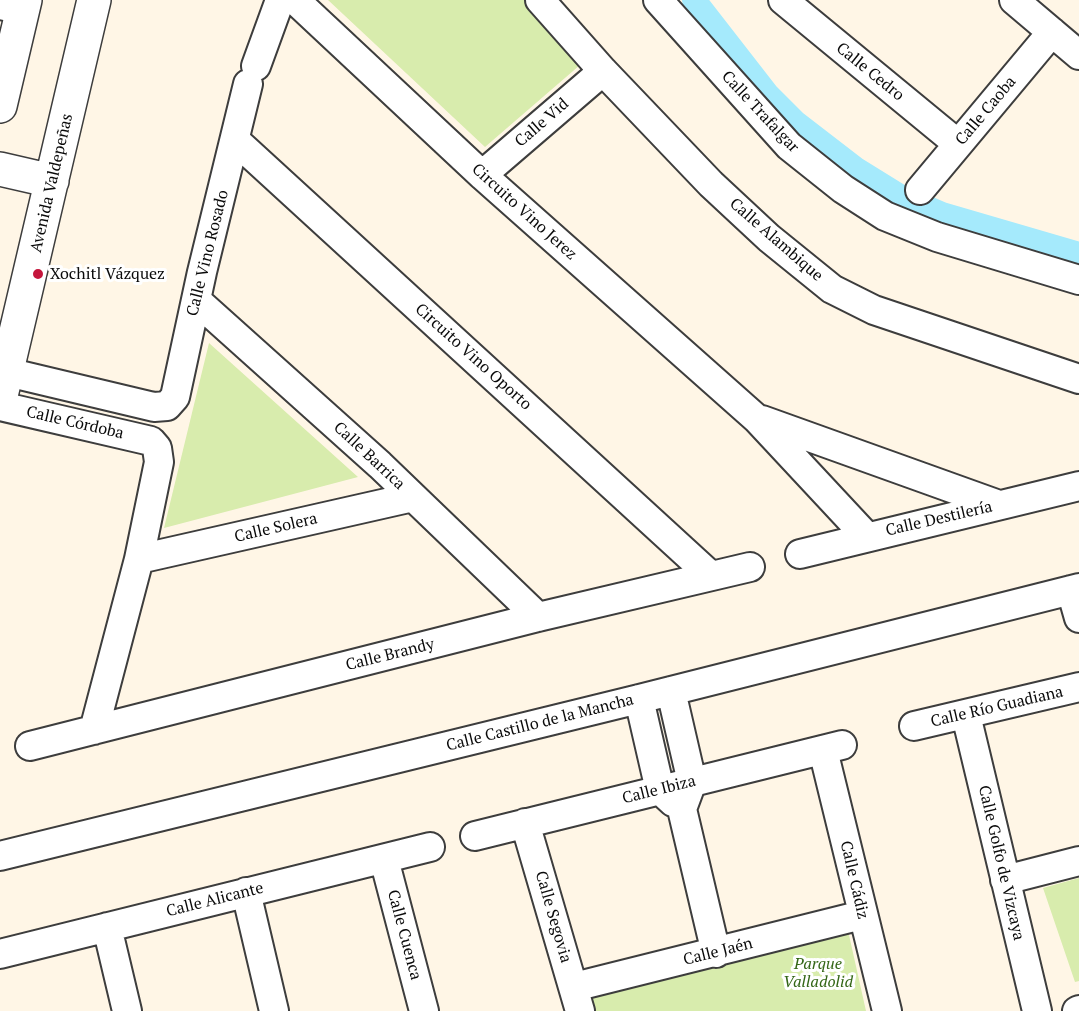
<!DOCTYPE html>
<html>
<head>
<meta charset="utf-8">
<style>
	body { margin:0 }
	canvas { display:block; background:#fff6e6 }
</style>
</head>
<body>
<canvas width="1079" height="1011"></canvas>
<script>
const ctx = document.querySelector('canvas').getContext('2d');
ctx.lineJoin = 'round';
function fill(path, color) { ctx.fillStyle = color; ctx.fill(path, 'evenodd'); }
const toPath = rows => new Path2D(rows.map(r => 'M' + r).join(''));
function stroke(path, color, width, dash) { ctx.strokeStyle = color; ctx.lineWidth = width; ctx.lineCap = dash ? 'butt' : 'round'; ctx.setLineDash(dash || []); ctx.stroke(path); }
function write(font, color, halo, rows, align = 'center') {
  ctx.font = font + ' "PT Serif",serif'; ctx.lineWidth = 6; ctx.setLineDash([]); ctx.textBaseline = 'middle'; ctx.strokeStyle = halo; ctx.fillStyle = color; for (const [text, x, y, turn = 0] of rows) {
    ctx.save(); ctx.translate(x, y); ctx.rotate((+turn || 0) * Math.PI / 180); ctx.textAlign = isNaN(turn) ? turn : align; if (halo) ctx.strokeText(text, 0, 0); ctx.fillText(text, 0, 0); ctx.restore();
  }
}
fill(toPath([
	[328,0,527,0,580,65,485,147],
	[209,343,358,477,164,528],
	[1079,878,1079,981,1075,982,1043,888],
	[847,926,866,1011,594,1011,589,991]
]), '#d8ecad');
stroke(toPath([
	[694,0,768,95,795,122,856,169,898,195,942,214,1079,254]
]), '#a5eafc', 24);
const minor = toPath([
	[295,0,482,175,757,419,867,537],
	[540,0,603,71,711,184,769,238,832,289,874,310,1079,379],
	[658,0,789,146,843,189,885,216,937,237,1079,280],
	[783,0,958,144],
	[1014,0,1079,55],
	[0,5,23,10],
	[256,66,280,0],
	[235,140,710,575],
	[482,175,603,71],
	[920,190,1052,32],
	[196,300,380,465,538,617],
	[7,372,154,407,167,406,175,397,202,272,248,84],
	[0,406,151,441,157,448,159,462,139,559,94,730],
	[762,420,999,505],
	[800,554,1079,486],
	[139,559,413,497],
	[1071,590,1079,618],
	[671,691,692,782,682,809,716,953],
	[639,699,660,790,673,802],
	[966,715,1037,1011],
	[914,726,1079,687],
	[30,746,538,617,750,567],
	[823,750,887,1011],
	[525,823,580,1011],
	[475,836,842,745],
	[0,856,639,699,1079,588],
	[384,859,424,1011],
	[1005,880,1079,861],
	[246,892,274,1011],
	[107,927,127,1011],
	[0,954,430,847],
	[574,987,862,915],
	[1077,1011,1079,1010]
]);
const tertiary = toPath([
	[0,106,25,0],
	[0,169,52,181],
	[0,400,94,0]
]);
stroke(minor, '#3d3d3d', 32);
stroke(tertiary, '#3d3d3d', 36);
stroke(minor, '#fff', 28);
stroke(tertiary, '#fff', 33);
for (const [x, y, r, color] of [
	[38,274,6,"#c5163c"]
]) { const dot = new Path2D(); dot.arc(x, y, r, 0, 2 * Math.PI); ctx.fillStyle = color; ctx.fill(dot); stroke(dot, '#fff', 2); }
write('16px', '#0a0a0a', '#fff', [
	["Calle Cedro",870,72,39],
	["Calle Caoba",986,111,-50],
	["Calle Trafalgar",760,112,47],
	["Calle Vid",542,123,-41],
	["Avenida Valdepeñas",52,183,-77],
	["Circuito Vino Jerez",524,212,42],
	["Calle Alambique",776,240,41],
	["Calle Vino Rosado",208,253,-76],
	["Circuito Vino Oporto",473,357,42],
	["Calle Córdoba",75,423,13],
	["Calle Barrica",369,456,43],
	["Calle Destilería",939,519,-13],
	["Calle Solera",276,528,-13],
	["Calle Brandy",390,655,-14],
	["Calle Río Guadiana",997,707,-13],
	["Calle Castillo de la Mancha",540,723,-14],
	["Calle Ibiza",659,790,-14],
	["Calle Golfo de Vizcaya",1001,863,77],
	["Calle Cádiz",854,880,77],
	["Calle Alicante",215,900,-14],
	["Calle Segovia",553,917,74],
	["Calle Cuenca",404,935,75],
	["Calle Jaén",718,952,-14]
]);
write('16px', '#0a0a0a', '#fff', [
	["Xochitl Vázquez",50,274]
], 'left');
write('italic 16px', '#336616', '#fff', [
	["Parque",818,964],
	["Valladolid",818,982]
]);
</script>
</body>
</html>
